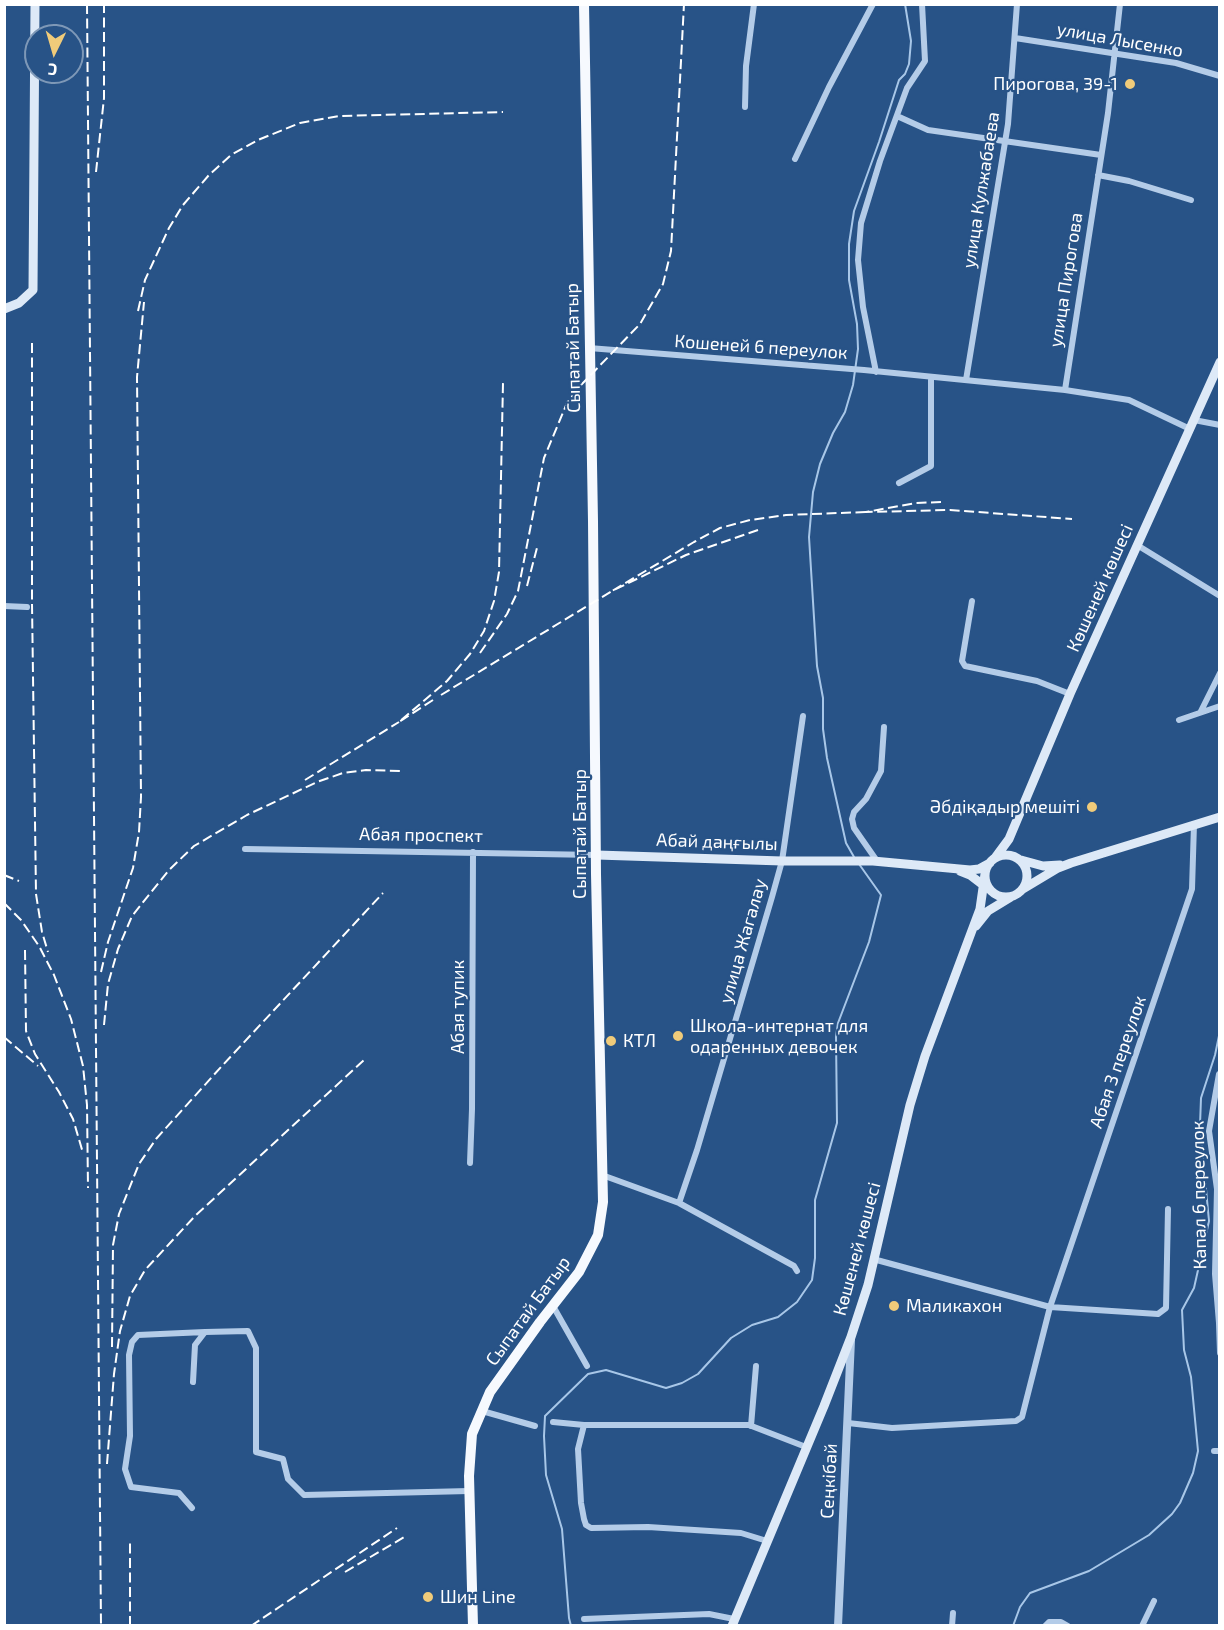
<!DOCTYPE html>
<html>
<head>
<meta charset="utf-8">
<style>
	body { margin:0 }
	#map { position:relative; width:1224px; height:1630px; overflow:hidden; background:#285387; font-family:"Exo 2",sans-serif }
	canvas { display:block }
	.frame { position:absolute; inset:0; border:6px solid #fff; pointer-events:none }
	.north { position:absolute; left:24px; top:24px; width:60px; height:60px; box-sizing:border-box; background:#285387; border:2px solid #7e98b7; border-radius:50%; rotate:185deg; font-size:16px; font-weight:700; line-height:24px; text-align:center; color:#fff }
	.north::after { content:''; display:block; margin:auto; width:21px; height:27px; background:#f0cb7a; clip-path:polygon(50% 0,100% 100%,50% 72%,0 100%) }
</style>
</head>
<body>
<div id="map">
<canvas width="1224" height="1630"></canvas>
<div class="frame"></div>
<div class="north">С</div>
</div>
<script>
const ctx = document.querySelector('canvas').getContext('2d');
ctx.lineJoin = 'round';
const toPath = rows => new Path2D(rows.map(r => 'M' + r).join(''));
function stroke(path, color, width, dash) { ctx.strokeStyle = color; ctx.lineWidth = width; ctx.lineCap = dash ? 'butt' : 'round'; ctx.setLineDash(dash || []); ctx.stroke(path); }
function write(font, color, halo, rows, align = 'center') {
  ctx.font = font + ' "Exo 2",sans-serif'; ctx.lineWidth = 4.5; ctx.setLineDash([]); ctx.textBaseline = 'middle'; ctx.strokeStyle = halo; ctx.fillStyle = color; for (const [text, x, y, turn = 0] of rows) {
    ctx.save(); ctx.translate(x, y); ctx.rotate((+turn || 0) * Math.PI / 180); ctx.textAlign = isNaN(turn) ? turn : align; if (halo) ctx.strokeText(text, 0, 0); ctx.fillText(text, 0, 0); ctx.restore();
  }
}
stroke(toPath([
	[854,857,846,843,827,758,823,729,823,698,817,666,809,537,813,492,820,464,833,433,845,412,853,385,858,349,857,324,849,280,849,244,854,211,879,142,899,80,905,74,909,64,911,41,905,4],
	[571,1626,569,1618,562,1529,546,1475,544,1436,545,1416,588,1374,606,1370,666,1388,682,1383,698,1374,731,1338,752,1325,778,1317,797,1302,812,1280,815,1258,815,1200,837,1123,836,1037,838,1023,869,942,881,895,859,864],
	[1013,1626,1020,1607,1030,1593,1089,1571,1149,1535,1172,1514,1180,1503,1193,1473,1198,1451,1191,1377,1184,1350,1182,1310,1194,1288,1209,1221,1200,1125,1201,1098,1215,1055,1220,1031]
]), '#a8c7e8', 2);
stroke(toPath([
	[1015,38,1176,63,1220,76],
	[745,107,746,66,754,4],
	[897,116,928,130,1101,155],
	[795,159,829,87,873,4],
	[1098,175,1129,181,1191,200],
	[589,348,864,370,1065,390,1129,400,1190,429],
	[876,372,863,307,858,260,861,223,880,161,907,88,925,61,922,4],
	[966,380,1008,124,1017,4],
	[1065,390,1108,113,1120,4],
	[1194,420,1220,425],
	[899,483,931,466,931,377],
	[1137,545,1220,596],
	[972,601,962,661,965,666,1037,681,1070,694],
	[4,606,27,607],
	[1201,711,1220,673],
	[1179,720,1220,706],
	[245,849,597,855],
	[877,861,854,828,852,819,854,812,866,799,881,771,884,727],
	[1219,1074,1209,1131,1217,1189,1215,1274,1219,1323,1220,1353],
	[470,1163,472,1109,473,852],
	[602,1175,679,1203,794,1266,797,1271],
	[679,1203,697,1150,772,897,782,861,803,716],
	[873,1259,1050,1307,1158,1314,1166,1308,1168,1209],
	[553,1306,587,1366],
	[193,1382,195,1345,205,1332,248,1331,256,1348,256,1452,283,1459,288,1479,304,1495,469,1491],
	[482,1411,535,1426],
	[553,1422,584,1425,749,1425,806,1447],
	[848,1423,892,1428,1016,1421,1022,1417,1050,1307,1192,889,1194,824],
	[584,1425,578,1449,581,1503,584,1519,586,1525,591,1528,648,1527,741,1533,767,1541],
	[751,1426,756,1366],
	[1214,1451,1220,1451],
	[192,1508,179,1493,131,1487,125,1469,130,1436,129,1355,132,1342,138,1335,205,1332],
	[584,1619,709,1614,734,1619],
	[952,1626,953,1613],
	[1045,1626,1049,1622,1061,1622,1068,1626],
	[1142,1626,1154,1601]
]), '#b4cce8', 6);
stroke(toPath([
	[838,1626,851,1340]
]), '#b4cce8', 8);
stroke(toPath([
	[4,309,19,303,33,290,35,4],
	'985 876a21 21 0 1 1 42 0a21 21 0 1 1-42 0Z',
	[597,855,782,861,873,861,970,870,979,869,990,863],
	[995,858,1009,839,1070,694,1220,362],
	[1021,860,1043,866,1060,865],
	[960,871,970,875,987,888],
	[1023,889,1058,868,1071,863,1220,817],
	[976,926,988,911,1011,897],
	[732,1626,824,1406,851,1337,868,1285,910,1105,925,1056,980,909,985,874]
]), '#dde9f7', 9);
stroke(toPath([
	[473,1626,469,1476,472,1434,490,1392,540,1322,579,1272,598,1235,603,1202,596,874,593,521,584,4]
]), '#f6f9fe', 10);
stroke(toPath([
	[87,4,101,1626],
	[96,172,104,98,104,4],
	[138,311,145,280,169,228,183,205,209,175,231,155,258,140,300,123,339,116,503,112],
	[32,343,32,603,36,894,42,932,48,952],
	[941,502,916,503,866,512,950,510,1072,519],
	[758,530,686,555,612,591,694,542,720,528,750,520,786,515,866,512],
	[527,586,538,544],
	[480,653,507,614,518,591,544,458,567,403,581,385,640,324,663,284,671,251,684,4],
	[441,695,612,591],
	[433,700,399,722,447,681,470,654,484,631,494,601,499,572,503,383],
	[305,780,399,722],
	[4,875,19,881],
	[4,903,21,920,39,946,54,975,71,1019,83,1066,87,1105,88,1188],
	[25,950,26,1031,35,1054,59,1092,73,1119,83,1153],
	[101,972,108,942,133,868,139,832,141,797,137,377,144,302],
	[104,1025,108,984,118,949,132,916,169,870,194,846,247,815,317,782,343,773,366,770,403,771],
	[4,1037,38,1066],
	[112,1347,113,1245,119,1214,139,1164,156,1139,221,1067,383,893],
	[107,1464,114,1374,120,1331,130,1296,145,1270,195,1216,364,1060],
	[345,1572,406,1536],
	[130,1626,130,1543],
	[251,1626,397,1528]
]), '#fff', 2, [10, 4.5]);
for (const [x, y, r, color] of [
	[1130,84,6,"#f0cb7a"],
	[1092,807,6,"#f0cb7a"],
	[678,1036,6,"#f0cb7a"],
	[611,1041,6,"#f0cb7a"],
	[894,1306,6,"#f0cb7a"],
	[428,1597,6,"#f0cb7a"]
]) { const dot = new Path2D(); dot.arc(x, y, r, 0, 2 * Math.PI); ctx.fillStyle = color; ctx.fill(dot); stroke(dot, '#285387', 2); }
write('18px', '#fff', '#285387', [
	["улица Лысенко",1120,40,10],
	["улица Кулжабаева",981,190,-81],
	["улица Пирогова",1066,280,-81],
	["Кошеней 6 переулок",761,347,4],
	["Сыпатай Батыр",573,348,-91],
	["Көшеней көшесі",1100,588,-66],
	["Сыпатай Батыр",580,834,-90],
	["Абая проспект",421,835,1],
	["Абай даңғылы",717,842,2],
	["улица Жагалау",743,941,-74],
	["Абая тупик",458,1007,-90],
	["Абая 3 переулок",1118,1062,-71],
	["Капал 6 переулок",1199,1195,-91],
	["Көшеней көшесі",857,1249,-75],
	["Сыпатай Батыр",528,1311,-54],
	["Сеңкібай",829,1481,-87]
]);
write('18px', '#fff', '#285387', [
	["Пирогова, 39-1",1118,84,"right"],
	["Әбдіқадыр мешіті",1080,807,"right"],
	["Школа-интернат для",690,1026],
	["одаренных девочек",690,1047],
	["КТЛ",623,1041],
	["Маликахон",906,1306],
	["Шин Line",440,1597]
], 'left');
</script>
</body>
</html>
